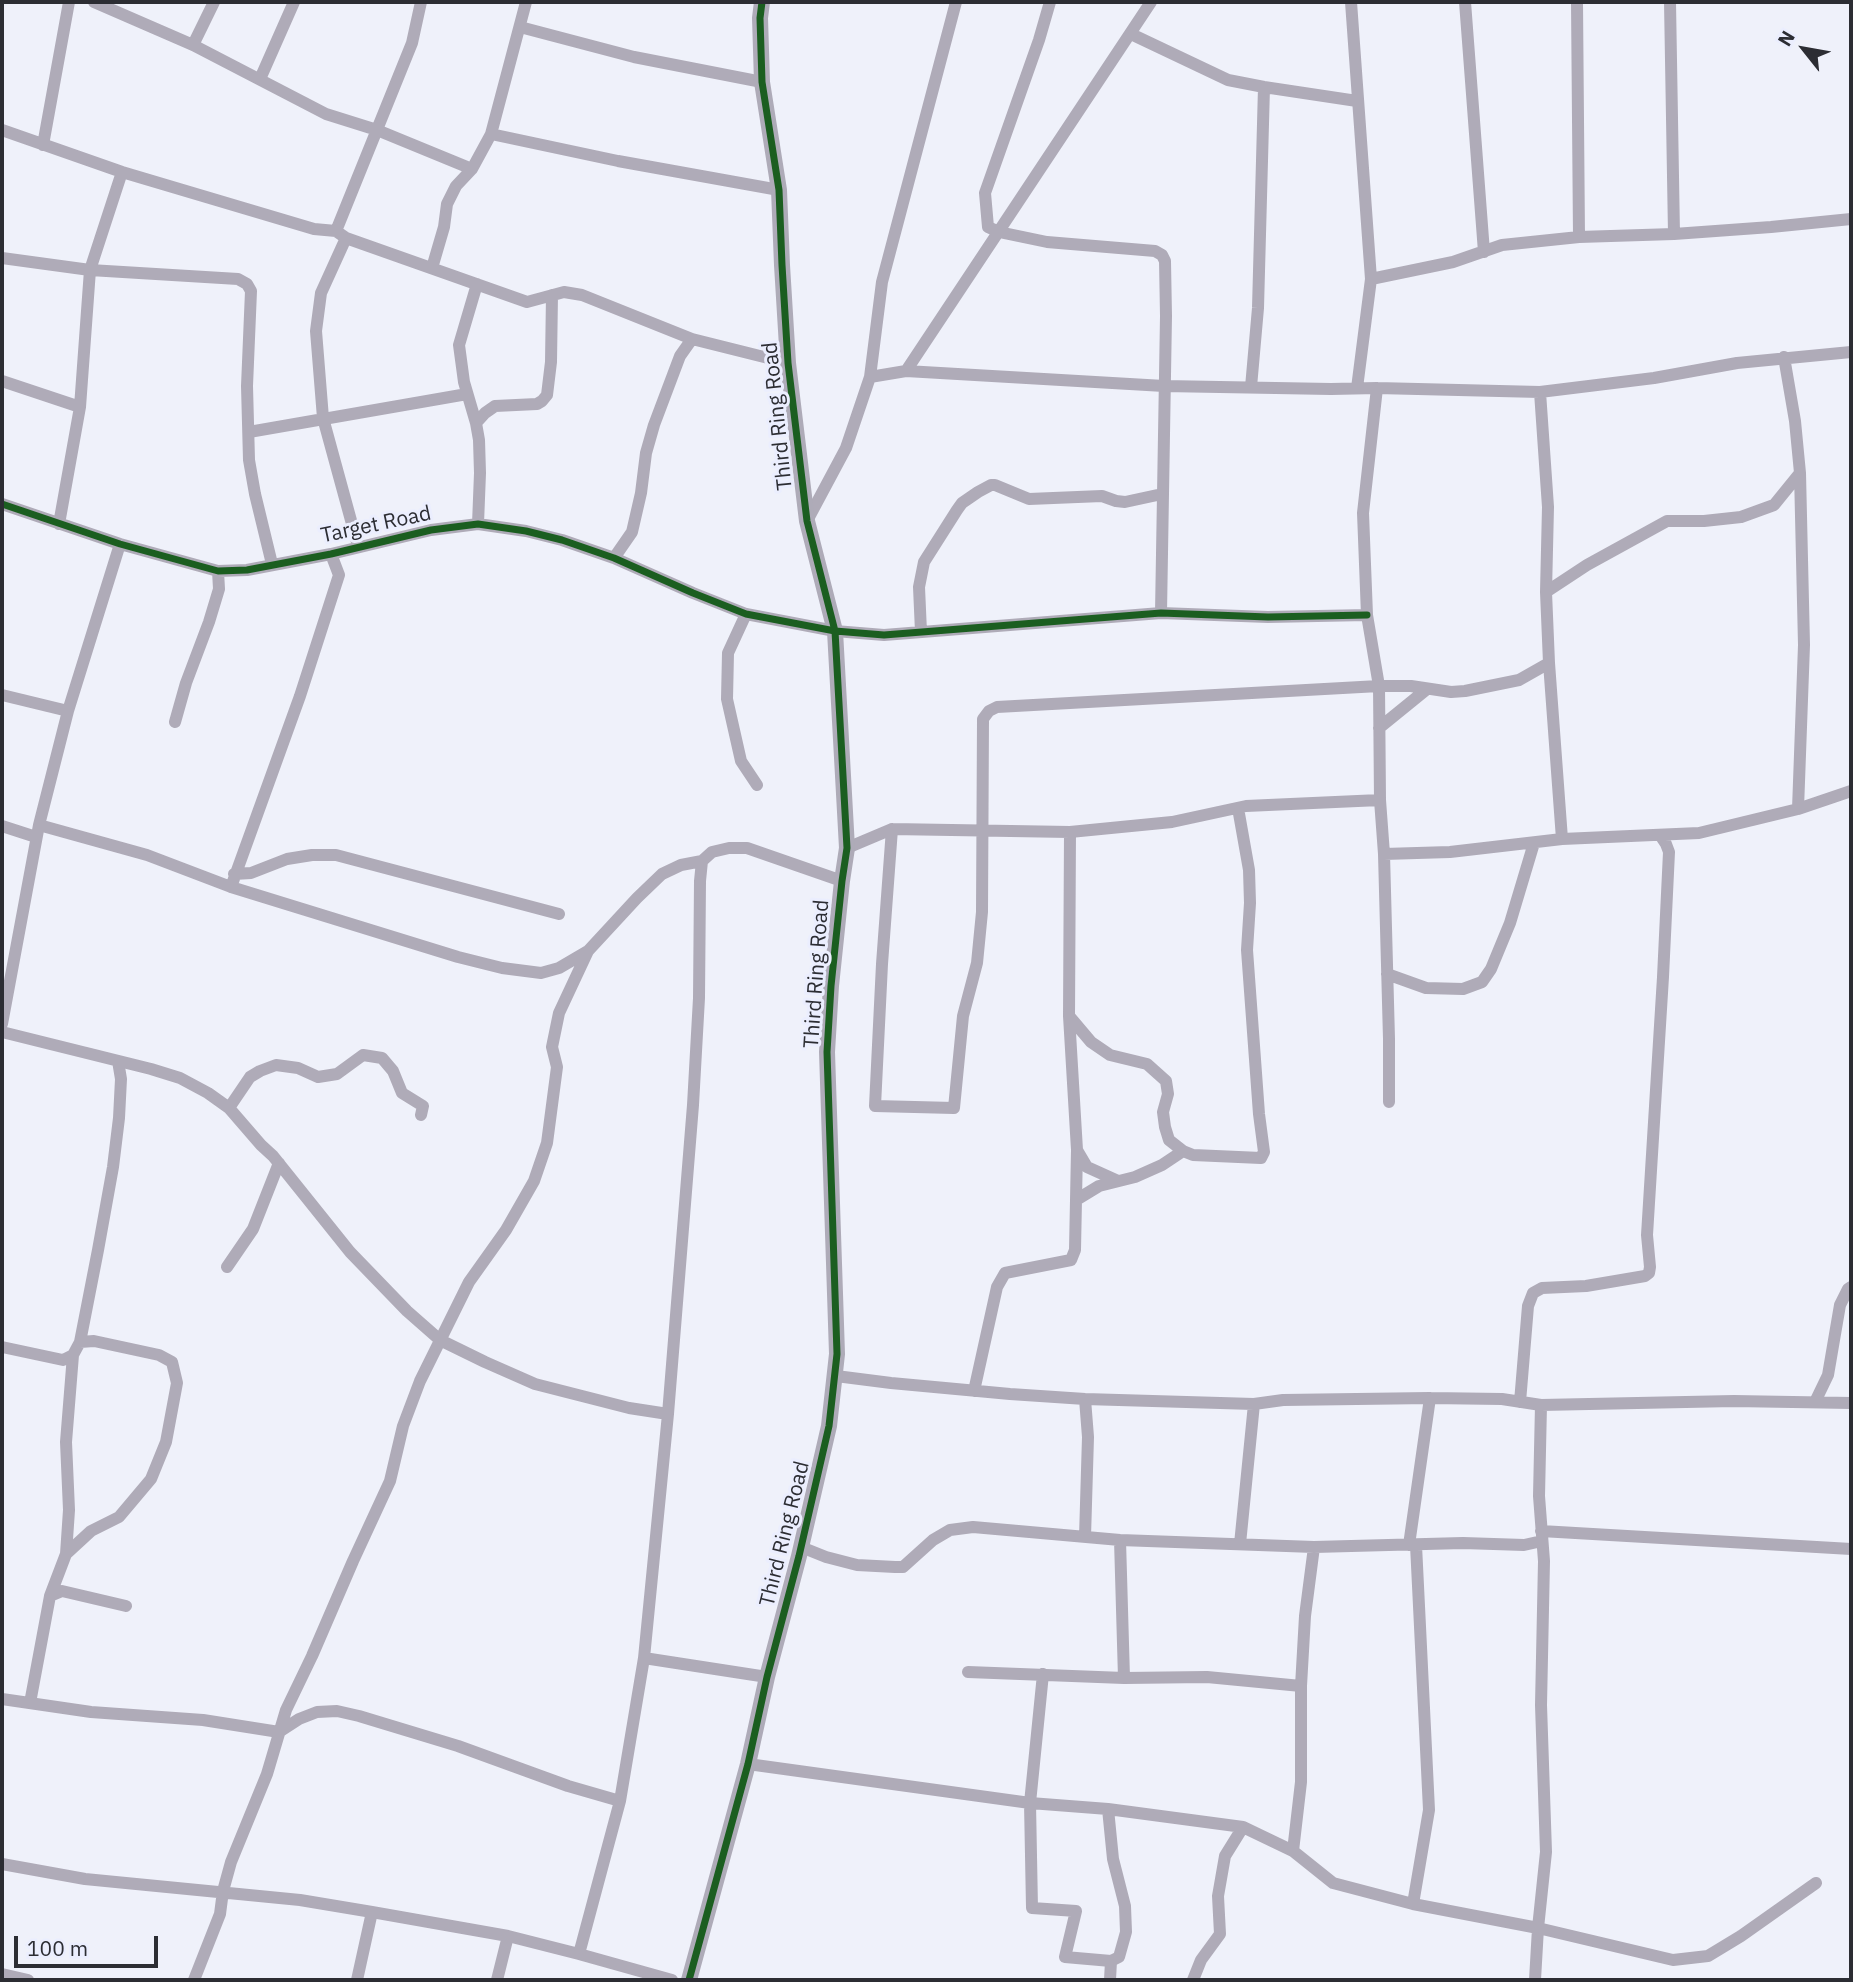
<!DOCTYPE html>
<html>
<head>
<meta charset="utf-8">
<style>
	body { margin:0 }
	#map { position:relative; width:1853px; height:1982px; overflow:hidden; background:#eff1fa; font-family:"IBM Plex Sans",sans-serif }
	canvas { display:block }
	.frame { position:absolute; inset:0; border:4px solid #2c2d33; pointer-events:none }
	.north { position:absolute; left:1769px; top:14px; width:70px; height:70px; -webkit-text-stroke:5px #ebeefe; paint-order:stroke; rotate:301deg; font-size:19px; font-weight:700; line-height:28px; text-align:center; color:#2c2d33 }
	.north::after { content:''; display:block; margin:auto; width:24px; height:32px; background:#2c2d33; clip-path:polygon(50% 0,100% 100%,50% 72%,0 100%) }
	.scale { position:absolute; left:14px; top:1936px; width:144px; height:32px; box-sizing:border-box; border:4px solid #2c2d33; border-top:0; padding-left:9px; font-size:21px; line-height:24px; white-space:nowrap; color:#2c2d33; -webkit-text-stroke:5px #ebeefe; paint-order:stroke }
</style>
</head>
<body>
<div id="map">
<canvas width="1853" height="1982"></canvas>
<div class="frame"></div>
<div class="north">N</div>
<div class="scale">100 m</div>
</div>
<script>
const ctx = document.querySelector('canvas').getContext('2d');
ctx.lineJoin = 'round';
const toPath = rows => new Path2D(rows.map(r => 'M' + r).join(''));
function stroke(path, color, width, dash) { ctx.strokeStyle = color; ctx.lineWidth = width; ctx.lineCap = dash ? 'butt' : 'round'; ctx.setLineDash(dash || []); ctx.stroke(path); }
function write(font, color, halo, rows, align = 'center') {
  ctx.font = font + ' "IBM Plex Sans",sans-serif'; ctx.lineWidth = 6; ctx.setLineDash([]); ctx.textBaseline = 'middle'; ctx.strokeStyle = halo; ctx.fillStyle = color; for (const [text, x, y, turn = 0] of rows) {
    ctx.save(); ctx.translate(x, y); ctx.rotate((+turn || 0) * Math.PI / 180); ctx.textAlign = isNaN(turn) ? turn : align; if (halo) ctx.strokeText(text, 0, 0); ctx.fillText(text, 0, 0); ctx.restore();
  }
}
stroke(toPath([
	[94,2,193,45,326,114,377,130,472,169],
	[1050,2,1039,40,985,193,988,227,999,232,1047,242,1155,251,1162,255,1165,261,1166,316,1161,613],
	[1351,2,1371,279,1357,388],
	[1465,2,1484,252],
	[1577,2,1579,237],
	[1670,2,1674,234],
	[520,27,634,57,762,82],
	[1131,34,1228,80,1264,87,1357,101],
	[193,45,214,2],
	[260,79,294,2],
	[2,130,122,172,314,229,336,231,346,238,527,302,564,292,582,295,692,339,788,363],
	[491,134,618,161,779,190],
	[43,145,69,2],
	[336,231,412,43,421,2],
	[346,238,321,293,316,331,323,418,358,546],
	[2,258,90,270,238,279,247,284,251,291,247,386,249,460,255,494,272,564],
	[432,268,444,227,447,204,456,186,472,169,491,134,526,2],
	[1371,279,1453,262,1502,245,1579,237,1674,234,1771,227,1851,219],
	[477,284,459,345,464,382,476,423,479,440,480,473,478,524],
	[906,371,1151,2],
	[870,377,882,282,956,2],
	[2,381,80,407],
	[1251,387,1258,308,1264,87],
	[1377,388,1363,513,1367,615,1379,686,1380,800,1384,854,1389,1039,1389,1102],
	[1540,392,1548,507,1546,592,1549,663,1562,839],
	[476,423,485,413,495,406,537,404,542,401,547,395,551,362,552,295],
	[249,432,467,394],
	[2,504,120,544,218,571,247,570,331,554,431,530,478,524,526,531,562,540,614,558,693,593,746,614,835,631,884,635,1161,613,1268,617,1367,615],
	[807,521,846,448,870,377,906,371,1164,386,1331,389,1377,388,1540,392,1654,378,1737,363,1851,352],
	[59,524,80,407,90,270,122,172],
	[614,558,632,532,641,493,646,453,654,425,680,356,692,339],
	[1546,592,1587,565,1667,521,1704,521,1741,517,1774,505,1800,473,1795,421,1784,357],
	[746,614,728,653,727,699,741,761,757,785],
	[921,632,919,587,924,562,957,510,962,503,978,492,991,485,995,485,1029,499,1102,496,1116,501,1125,502,1162,494],
	[2,695,68,711],
	[175,722,186,683,209,622,219,589,218,571],
	[1379,728,1427,689],
	[1798,809,1804,645,1800,473],
	[39,825,147,855,231,887,458,957,502,968,541,973,559,968,588,951,637,898,662,874,681,865,702,861,712,852,729,848,747,848,842,881],
	[2,826,36,837],
	[892,829,882,964,875,1106,954,1108,963,1016,977,963,982,912,983,719,989,711,997,707,1379,686,1411,686,1451,692,1465,691,1519,680,1549,663],
	[847,848,892,829,1070,832,1172,822,1246,806,1380,800],
	[1384,854,1450,852,1562,839,1699,833,1798,809,1851,791],
	[234,874,251,873,287,859,312,855,336,855,559,914],
	[231,887,300,696,339,575,331,554],
	[1387,974,1426,988,1463,989,1482,982,1491,969,1510,923,1534,843],
	[1069,1016,1091,1042,1110,1055,1147,1064,1166,1081,1168,1094,1163,1112,1165,1127,1169,1140,1183,1151,1193,1155,1261,1158,1264,1152,1259,1114,1247,950,1250,903,1249,870,1238,808],
	[2,1024,39,825,68,711,120,544],
	[2,1032,151,1069,180,1078,208,1093,229,1108,261,1145,273,1156,350,1252,407,1311,440,1340,485,1362,535,1384,629,1408,668,1414],
	[229,1108,250,1077,260,1071,276,1065,298,1068,318,1077,337,1074,363,1055,382,1058,393,1071,402,1093,423,1106,421,1115],
	[1077,1150,1087,1167,1118,1181],
	[1076,1200,1099,1186,1135,1177,1162,1165,1183,1151],
	[227,1267,253,1229,279,1163],
	[2,1347,63,1360,73,1355,80,1342,98,1250,113,1167,119,1118,121,1079,118,1061],
	[836,1376,891,1383,1010,1394,1085,1399,1254,1404,1283,1400,1430,1398,1502,1399,1541,1405,1539,1496,1544,1561,1541,1705,1546,1852,1538,1928,1535,1980],
	[974,1391,997,1287,1005,1273,1071,1260,1075,1250,1077,1150,1069,1016,1070,832],
	[1085,1399,1088,1437,1085,1537],
	[1520,1402,1528,1306,1533,1293,1542,1288,1586,1286,1645,1276,1649,1273,1650,1267,1647,1235,1663,977,1669,852,1666,844,1660,835],
	[1815,1402,1828,1375,1840,1305,1848,1289,1851,1287],
	[1541,1405,1734,1401,1851,1403],
	[1541,1531,1851,1549],
	[1120,1540,1124,1678],
	[1240,1544,1254,1404],
	[1409,1545,1430,1398],
	[801,1547,826,1557,857,1565,895,1567,903,1567,933,1540,950,1530,973,1527,1120,1540,1314,1547,1463,1543,1524,1545,1542,1541],
	[66,1554,69,1510,66,1442,73,1355],
	[50,1596,62,1591,126,1606],
	[644,1658,767,1677],
	[968,1672,1124,1678,1207,1677,1301,1686],
	[1043,1674,1030,1803,1032,1908,1076,1911,1065,1957,1111,1961,1110,1980],
	[2,1699,91,1712,203,1720,279,1732,299,1719,317,1712,337,1711,359,1716,458,1746,568,1786,620,1801],
	[30,1703,50,1596,66,1554,91,1531,119,1517,151,1479,166,1442,177,1383,172,1362,159,1355,94,1341,80,1342],
	[748,1764,1030,1803,1108,1809,1243,1827,1293,1851,1333,1883,1413,1904,1538,1928,1673,1960,1708,1956,1741,1936,1816,1883],
	[1108,1809,1113,1859,1125,1906,1126,1932,1119,1957,1111,1961],
	[1293,1851,1301,1782,1301,1686,1305,1616,1314,1547],
	[2,1864,85,1879,300,1900,372,1912,508,1936,579,1954,672,1980],
	[1413,1904,1429,1810,1416,1545],
	[579,1954,620,1801,644,1658,668,1414,693,1105,699,998,700,881,702,861],
	[2,1974,28,1980],
	[194,1980,220,1914,223,1891,231,1862,267,1774,286,1710,312,1656,353,1561,390,1481,403,1426,420,1381,469,1282,506,1230,534,1181,547,1143,557,1067,552,1047,559,1013,588,951],
	[357,1980,372,1912],
	[497,1980,508,1936],
	[1193,1980,1201,1960,1220,1934,1218,1896,1225,1856,1243,1827]
]), '#afabb8', 12);
stroke(toPath([
	[689,1980,748,1764,767,1677,799,1556,829,1426,837,1354,827,1052,831,986,842,881,847,848,835,631,807,521,788,363,782,265,779,190,762,82,760,18,762,2]
]), '#aeabb8', 16);
stroke(toPath([
	[2,504,120,544,218,571,247,570,331,554,431,530,478,524,526,531,562,540,614,558,693,593,746,614,835,631,884,635,1161,613,1268,617,1367,615],
	[689,1980,748,1764,767,1677,799,1556,829,1426,837,1354,827,1052,831,986,842,881,847,848,835,631,807,521,788,363,782,265,779,190,762,82,760,18,762,2]
]), '#1b5e20', 7);
write('21px', '#2c2d33', '#ebeefe', [
	["Third Ring Road",778,416,-96],
	["Target Road",376,525,-12],
	["Third Ring Road",817,974,-86],
	["Third Ring Road",785,1534,-76]
]);
</script>
</body>
</html>
